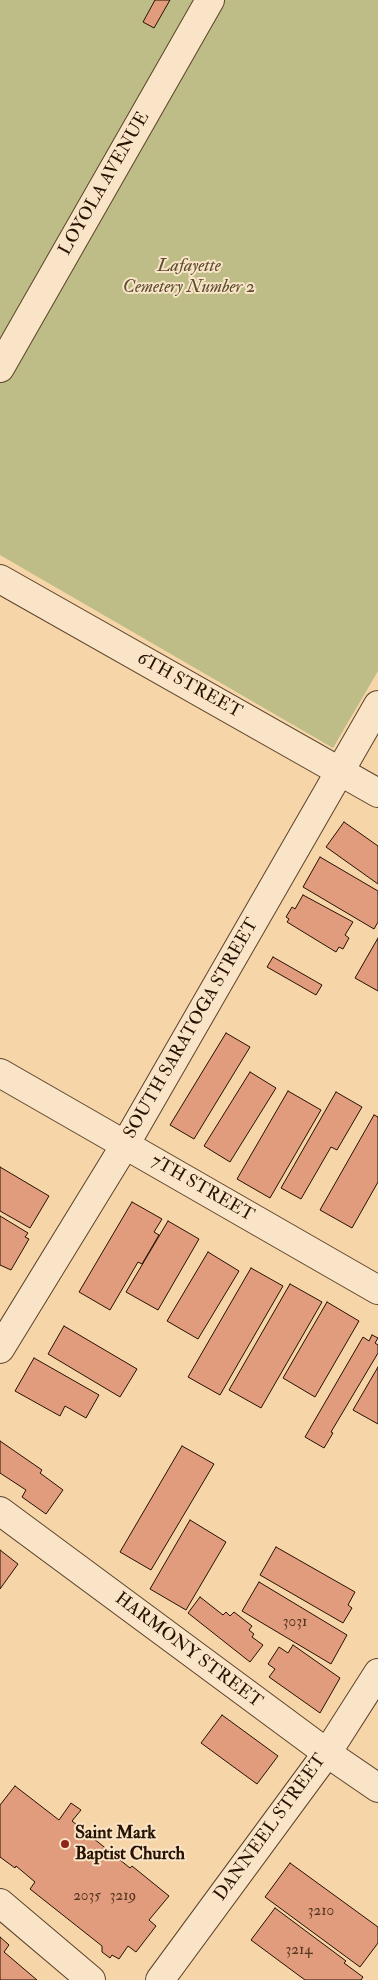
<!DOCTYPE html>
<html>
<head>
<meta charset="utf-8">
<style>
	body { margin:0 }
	canvas { display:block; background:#f6d6a9 }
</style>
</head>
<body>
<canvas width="378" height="1980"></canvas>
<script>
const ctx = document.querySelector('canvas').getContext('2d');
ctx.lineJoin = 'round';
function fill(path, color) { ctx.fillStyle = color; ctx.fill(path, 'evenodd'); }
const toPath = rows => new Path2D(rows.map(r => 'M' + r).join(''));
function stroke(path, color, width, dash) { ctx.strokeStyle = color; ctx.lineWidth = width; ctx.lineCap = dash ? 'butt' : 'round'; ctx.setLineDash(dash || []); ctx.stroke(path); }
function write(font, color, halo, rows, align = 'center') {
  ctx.font = font + ' "IM FELL Double Pica",serif'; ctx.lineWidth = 4; ctx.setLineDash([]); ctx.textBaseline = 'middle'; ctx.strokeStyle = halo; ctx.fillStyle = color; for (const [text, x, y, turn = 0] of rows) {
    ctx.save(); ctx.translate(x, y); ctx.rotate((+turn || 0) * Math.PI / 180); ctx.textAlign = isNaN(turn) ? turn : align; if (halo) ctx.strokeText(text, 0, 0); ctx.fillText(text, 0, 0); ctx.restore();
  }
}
fill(toPath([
	[0,0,378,0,378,671,333,748,0,555]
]), '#bebd87');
const building = toPath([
	[155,0,170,0,154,28,143,22,155,0],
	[344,822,378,846,378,884,326,847,344,822],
	[320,857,378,891,378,922,374,929,303,887,320,857],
	[303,895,353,922,345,935,349,938,343,949,339,947,336,952,287,922,289,919,286,917,292,907,295,909,303,895],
	[378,938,378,991,355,978,378,938],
	[273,957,322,985,316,995,267,967,273,957],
	[226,1033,250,1047,194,1139,170,1125,226,1033],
	[250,1072,276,1088,230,1162,204,1146,250,1072],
	[288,1091,321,1110,270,1198,237,1179,288,1091],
	[336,1092,362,1107,337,1150,331,1147,301,1199,281,1188,336,1092],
	[374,1115,378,1117,378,1182,352,1228,320,1210,374,1115],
	[0,1167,49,1196,30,1228,0,1211,0,1167],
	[132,1202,162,1219,154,1232,159,1235,142,1264,138,1262,110,1310,79,1292,132,1202],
	[0,1216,28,1233,25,1237,29,1239,11,1270,0,1265,0,1216],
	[168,1221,199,1239,158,1310,126,1292,168,1221],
	[208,1252,239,1271,198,1339,167,1321,208,1252],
	[251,1268,283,1286,220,1395,188,1377,251,1268],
	[290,1284,322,1302,261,1408,229,1390,290,1284],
	[327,1302,359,1321,315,1397,283,1378,327,1302],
	[64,1326,137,1369,120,1397,48,1354,64,1326],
	[372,1335,378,1338,375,1343,378,1345,378,1353,331,1432,333,1433,324,1448,305,1437,363,1337,369,1341,372,1335],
	[34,1358,99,1395,86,1418,65,1406,60,1416,15,1391,34,1358],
	[378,1367,378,1424,353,1410,378,1367],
	[0,1441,42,1470,40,1473,63,1490,46,1514,22,1497,26,1490,0,1473,0,1441],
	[182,1446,214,1464,151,1570,120,1552,182,1446],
	[190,1520,226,1542,186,1610,150,1589,190,1520],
	[276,1547,355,1592,348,1605,352,1608,343,1623,260,1575,276,1547],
	[0,1550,18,1564,0,1589,0,1550],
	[259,1582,347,1635,331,1664,242,1611,259,1582],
	[200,1597,223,1615,226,1612,230,1616,234,1612,252,1626,249,1630,254,1634,252,1637,263,1645,250,1662,188,1613,200,1597],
	[293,1645,340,1678,320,1713,269,1677,275,1669,268,1664,279,1647,288,1653,293,1645],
	[222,1715,278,1756,257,1784,201,1743,222,1715],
	[15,1786,59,1820,71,1803,81,1810,72,1821,130,1868,132,1866,169,1896,149,1920,156,1926,136,1952,128,1946,119,1959,112,1955,110,1958,102,1952,102,1946,30,1889,35,1882,16,1866,15,1868,0,1857,0,1805,15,1786],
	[290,1863,378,1927,378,1943,360,1967,265,1897,290,1863],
	[275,1908,346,1961,344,1963,363,1977,361,1980,305,1980,251,1940,275,1908],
	[0,1937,9,1945,4,1952,37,1980,0,1980,0,1937]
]);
fill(building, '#e09c7d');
stroke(building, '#271100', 1);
const minor = toPath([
	[0,368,210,0],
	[0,579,378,793],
	[0,1073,378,1290],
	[0,1349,125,1145,378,705],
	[0,1511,327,1753,378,1788],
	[0,1903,91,1980],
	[160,1980,327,1753,378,1673]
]);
stroke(minor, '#5b422a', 30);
stroke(minor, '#f9e4c7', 28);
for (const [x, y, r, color] of [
	[65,1844,5,"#8f2418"]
]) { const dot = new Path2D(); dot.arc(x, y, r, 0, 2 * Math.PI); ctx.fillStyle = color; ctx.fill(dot); stroke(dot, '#f9e4c7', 2); }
write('15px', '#55341f', null, [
	["3031",295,1623],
	["2035",87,1897],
	["3219",123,1897],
	["3210",321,1912],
	["3214",299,1951]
]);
write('18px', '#271100', '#f9e4c7', [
	["LOYOLA AVENUE",105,184,-60],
	["6TH STREET",189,686,29],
	["SOUTH SARATOGA STREET",192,1029,-60],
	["7TH STREET",202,1189,30],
	["HARMONY STREET",188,1651,37],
	["DANNEEL STREET",271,1828,-54]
]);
write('italic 18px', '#5c4d2f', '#f9e4c7', [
	["Lafayette",189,267],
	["Cemetery Number 2",189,288]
]);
write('bold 18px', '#271100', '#f9e4c7', [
	["Saint Mark",75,1834],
	["Baptist Church",75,1855]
], 'left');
</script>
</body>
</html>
